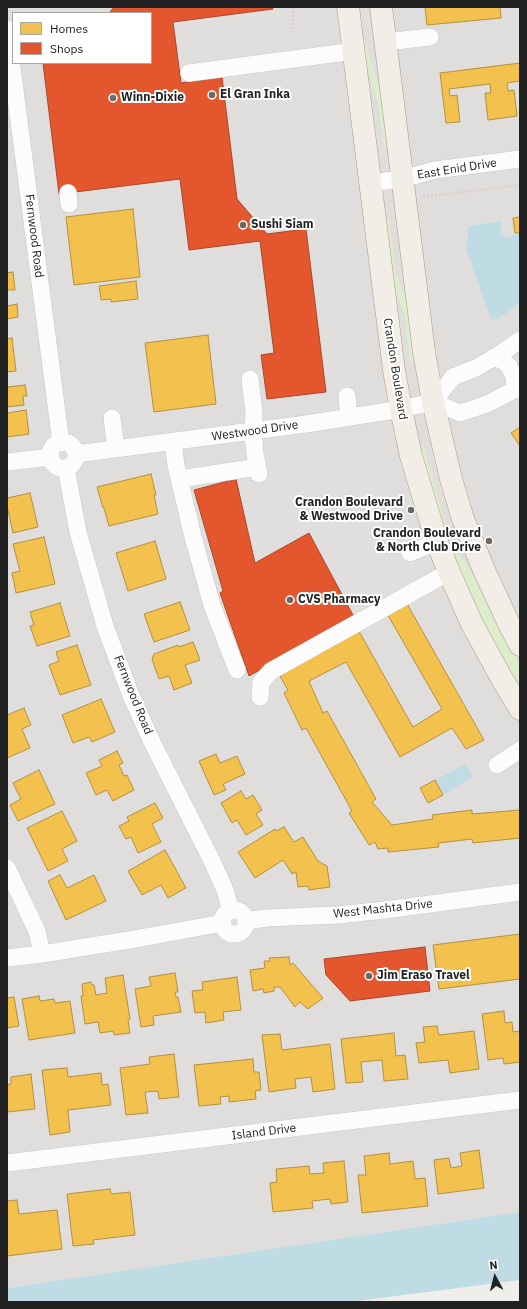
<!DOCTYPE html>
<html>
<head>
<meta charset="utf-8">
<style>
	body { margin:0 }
	#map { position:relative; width:527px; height:1309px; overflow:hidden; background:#f0eeeb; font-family:"IBM Plex Sans",sans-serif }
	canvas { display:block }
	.frame { position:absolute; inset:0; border:8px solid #222; pointer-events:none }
	.legend { position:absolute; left:12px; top:12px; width:140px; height:52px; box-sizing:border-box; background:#fff; border:1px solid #a7a7a7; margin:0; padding:5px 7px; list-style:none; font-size:12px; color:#222 }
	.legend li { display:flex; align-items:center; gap:8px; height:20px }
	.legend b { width:20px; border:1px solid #a7a7a7 }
	.north { position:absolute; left:475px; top:1257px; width:40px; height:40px; -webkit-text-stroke:3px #fff; paint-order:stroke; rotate:353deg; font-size:11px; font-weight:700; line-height:16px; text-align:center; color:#222 }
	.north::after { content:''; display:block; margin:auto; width:14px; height:18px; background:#222; clip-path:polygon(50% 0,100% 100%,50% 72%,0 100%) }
</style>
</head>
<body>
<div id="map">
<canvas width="527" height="1309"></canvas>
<div class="frame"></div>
<ul class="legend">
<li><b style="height:11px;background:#f2c14e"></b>Homes</li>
<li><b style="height:11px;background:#e4572e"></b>Shops</li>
</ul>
<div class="north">N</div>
</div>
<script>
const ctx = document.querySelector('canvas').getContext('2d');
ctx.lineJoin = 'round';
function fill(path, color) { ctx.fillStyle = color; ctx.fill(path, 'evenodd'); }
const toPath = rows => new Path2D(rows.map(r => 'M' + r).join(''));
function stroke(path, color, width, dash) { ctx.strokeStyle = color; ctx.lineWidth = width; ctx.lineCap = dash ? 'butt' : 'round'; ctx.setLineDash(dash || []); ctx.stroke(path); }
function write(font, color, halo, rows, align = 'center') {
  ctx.font = font + ' "IBM Plex Sans",sans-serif'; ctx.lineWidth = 4; ctx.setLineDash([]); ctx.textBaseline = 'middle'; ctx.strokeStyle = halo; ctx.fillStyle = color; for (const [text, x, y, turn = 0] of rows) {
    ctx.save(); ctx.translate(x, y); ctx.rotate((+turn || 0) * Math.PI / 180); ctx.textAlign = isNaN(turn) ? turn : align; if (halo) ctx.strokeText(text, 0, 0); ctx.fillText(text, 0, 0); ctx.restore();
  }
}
fill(toPath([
	[7,7,520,7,520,1212,7,1288],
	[13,13,151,13,151,63,13,63]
]), '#dfdedc');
fill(toPath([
	[364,38,383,101,389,147,384,147,378,104,365,59,361,39],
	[384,218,389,218,396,274,410,310,416,361,410,362,405,316,392,280],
	[423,445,446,525,456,549,473,575,489,610,520,666,520,691,487,632,442,529,419,447]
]), '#ddeccb');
fill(toPath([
	[289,7,319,7,327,45,370,391,326,397,303,209,251,216,237,199,222,78,181,83,173,22],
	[370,438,379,450,391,502,419,579,354,617,309,533,255,563,230,456]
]), '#e0dfde');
fill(toPath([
	[502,221,500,232,505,237,511,238,513,235,520,234,520,303,496,320,490,317,466,248,469,226],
	[465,764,473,777,444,794,436,780],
	[520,1212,520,1280,349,1302,7,1302,7,1288]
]), '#bfdbe3');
const homes = toPath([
	[425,7,500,7,501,18,427,25,425,7],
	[520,63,520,81,507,83,508,91,514,90,517,116,488,120,485,93,491,93,490,84,449,89,450,96,457,95,460,122,446,123,440,73,520,63],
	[133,209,140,277,74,285,66,217,133,209],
	[520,217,520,233,515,233,513,218,520,217],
	[13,272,15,290,7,290,7,273,13,272],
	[136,281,138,299,111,302,111,299,101,300,99,286,136,281],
	[17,304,18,317,7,319,7,306,17,304],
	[208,335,216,404,154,412,145,343,208,335],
	[12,338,16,371,7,372,7,339,12,338],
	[25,385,27,396,23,396,24,405,7,407,7,387,25,385],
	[26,410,29,434,7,437,7,413,26,410],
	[520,427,520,446,511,433,520,427],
	[151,474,156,495,154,495,158,514,109,526,104,508,103,508,97,487,151,474],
	[30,493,38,527,13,533,7,506,7,498,30,493],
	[44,537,55,584,16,593,12,573,20,571,13,544,44,537],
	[155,541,166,579,128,591,116,553,155,541],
	[180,602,190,630,154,642,144,614,180,602],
	[406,602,484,740,466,749,452,728,400,757,346,662,309,681,323,713,327,711,376,799,372,802,392,825,433,819,432,815,472,810,472,814,520,810,520,838,473,843,472,839,438,843,439,847,388,852,388,848,378,849,375,842,369,845,349,813,352,811,306,728,302,730,284,693,288,690,277,671,356,626,413,727,442,709,386,612,406,602],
	[60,603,70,636,37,646,30,626,34,625,30,612,60,603],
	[193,642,200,660,185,665,192,683,174,690,169,676,159,679,152,659,154,654,178,645,179,647,193,642],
	[77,645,91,685,60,695,49,665,59,661,56,652,77,645],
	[101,699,115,732,92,742,89,737,73,743,62,715,101,699],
	[24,708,31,725,22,729,30,748,7,758,7,715,24,708],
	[117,751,123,763,119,765,124,776,127,775,134,790,113,801,107,790,96,795,86,773,102,766,99,760,117,751],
	[216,754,220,763,237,756,245,774,223,784,226,790,214,795,199,761,216,754],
	[39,770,55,804,18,821,10,805,21,799,13,783,39,770],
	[435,780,443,795,428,803,420,788,435,780],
	[241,791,246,799,253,795,262,810,256,814,263,825,246,835,237,820,232,823,221,803,241,791],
	[155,803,163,818,152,824,161,842,138,853,131,837,126,839,119,826,129,821,127,817,155,803],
	[62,811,77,841,62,849,68,861,48,871,27,828,62,811],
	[284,827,294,842,303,837,318,861,327,866,330,887,309,890,308,886,298,887,296,872,292,874,283,860,255,878,238,852,275,829,276,831,284,827],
	[165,850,186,888,168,898,161,885,142,895,128,871,165,850],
	[60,875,67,888,94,875,106,901,66,920,48,881,60,875],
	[520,934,520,979,439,989,433,945,520,934],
	[289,957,290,965,293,963,323,998,308,1009,300,1002,295,1007,280,987,274,987,274,991,264,993,263,989,253,991,250,970,265,968,264,961,270,961,269,958,289,957],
	[175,973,178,992,175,992,176,997,178,997,181,1012,153,1016,154,1025,141,1027,135,989,151,986,149,977,175,973],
	[123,975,130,1019,128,1020,130,1033,114,1035,113,1031,100,1033,98,1022,85,1024,81,996,83,996,82,984,91,982,92,985,94,985,96,995,107,993,105,978,123,975],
	[237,977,241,1010,223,1012,224,1020,206,1023,205,1012,195,1013,192,991,203,990,202,982,237,977],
	[39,996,40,1001,54,999,55,1003,70,1001,75,1033,29,1040,22,999,39,996],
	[14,997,19,1026,7,1028,7,998,14,997],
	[504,1011,505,1023,512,1022,513,1032,520,1031,520,1062,504,1064,503,1058,488,1060,482,1014,504,1011],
	[437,1026,439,1035,474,1031,479,1069,450,1073,448,1060,419,1063,416,1043,425,1042,423,1027,437,1026],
	[394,1033,396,1056,405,1055,408,1079,384,1081,382,1060,361,1062,363,1082,346,1083,341,1039,394,1033],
	[280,1034,282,1050,330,1044,335,1089,313,1092,311,1077,295,1079,296,1088,269,1092,262,1035,280,1034],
	[174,1054,179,1097,159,1099,158,1091,145,1092,148,1113,126,1115,120,1068,150,1064,149,1057,174,1054],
	[253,1059,254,1072,259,1072,261,1090,255,1091,256,1099,229,1102,229,1096,220,1097,221,1104,199,1106,194,1065,253,1059],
	[67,1068,68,1077,101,1073,102,1085,108,1084,111,1105,68,1110,70,1132,50,1135,42,1070,67,1068],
	[31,1074,35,1109,7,1112,7,1085,11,1084,11,1077,31,1074],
	[479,1150,484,1188,438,1194,434,1160,449,1158,451,1168,462,1166,460,1153,479,1150],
	[389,1153,390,1164,413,1161,415,1179,425,1178,428,1206,362,1213,358,1175,366,1175,364,1156,389,1153],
	[344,1161,348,1202,331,1204,330,1199,312,1201,313,1208,273,1212,270,1183,277,1182,276,1169,309,1166,310,1174,324,1173,323,1163,344,1161],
	[110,1189,111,1194,130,1192,135,1235,93,1240,94,1244,73,1246,67,1194,110,1189],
	[17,1200,19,1214,57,1210,62,1249,7,1256,7,1201,17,1200]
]);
fill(homes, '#f2c14e');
stroke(homes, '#b49141', 1);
const shops = toPath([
	[114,7,272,7,273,9,173,22,181,83,222,77,237,199,267,234,306,229,326,392,267,399,261,355,274,353,260,241,189,250,180,179,59,194,43,63,151,63,151,13,109,13,114,7],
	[236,479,255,563,309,533,354,617,249,676,220,593,223,591,194,490,236,479],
	[425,947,430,991,350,1001,326,975,324,959,425,947]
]);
fill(shops, '#e4572e');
stroke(shops, '#aa472a', 1);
const minor = toPath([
	[7,29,61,443],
	[386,42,430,37],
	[189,73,354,51],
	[370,183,402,179,435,170,520,159],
	[68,193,69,204],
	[494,357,503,361,509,366,514,377,515,390],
	[250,379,254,412,253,432,255,454,259,474],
	[347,396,349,417],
	[433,402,453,377,476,368,500,354,520,340],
	[433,402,460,413,487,404,520,387],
	[112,418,116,449],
	[173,442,176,465,193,537,212,605,237,670],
	'50 455a13 13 0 1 1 26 0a13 13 0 1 1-26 0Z',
	[76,454,306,424,401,409,433,402],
	[7,462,51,457],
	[66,468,78,532,105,626,130,693,152,742,212,861,225,890,231,911],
	[180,479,258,467],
	[410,553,437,542],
	[260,697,261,682,271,671,449,572],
	[497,765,520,750],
	[7,868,37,931,42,954],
	'222 922a12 12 0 1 1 24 0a12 12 0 1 1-24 0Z',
	[246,921,267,918,338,915,385,910,520,892],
	[7,958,42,954,135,939,223,923],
	[7,1163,520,1100]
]);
const major = toPath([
	[348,7,394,370,401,409,411,456,437,542,449,572,472,624,501,677,520,709],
	[381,7,424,352,433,402,451,479,463,519,484,570,509,624,520,645]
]);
stroke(minor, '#c9c8c7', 18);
stroke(major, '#a79c86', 23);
stroke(toPath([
	[292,29,294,7],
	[423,197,520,185]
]), '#dccecd', 2.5, [2, 2]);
stroke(minor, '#fdfcfc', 17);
stroke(major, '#f3ede7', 22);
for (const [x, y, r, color] of [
	[212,95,4,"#6a6968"],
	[113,98,4,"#6a6968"],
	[243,225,4,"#6a6968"],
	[411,510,4,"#6a6968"],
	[489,541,4,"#6a6968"],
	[290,600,4,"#6a6968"],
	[369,976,4,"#6a6968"]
]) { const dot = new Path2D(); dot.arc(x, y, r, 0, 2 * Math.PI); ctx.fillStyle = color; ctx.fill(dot); stroke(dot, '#fff', 1.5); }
write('bold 12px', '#222', '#fff', [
	["El Gran Inka",220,95],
	["Winn-Dixie",121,98],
	["Sushi Siam",251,225],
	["Crandon Boulevard",403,503,"right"],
	["& Westwood Drive",403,517,"right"],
	["Crandon Boulevard",481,534,"right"],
	["& North Club Drive",481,548,"right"],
	["CVS Pharmacy",298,600],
	["Jim Eraso Travel",377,976]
], 'left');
write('12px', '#222', '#fff', [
	["East Enid Drive",457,169,-9],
	["Fernwood Road",34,236,83],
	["Crandon Boulevard",395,369,81],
	["Westwood Drive",255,431,-8],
	["Fernwood Road",133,695,68],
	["West Mashta Drive",383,909,-6],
	["Island Drive",264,1132,-7]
]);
</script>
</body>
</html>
